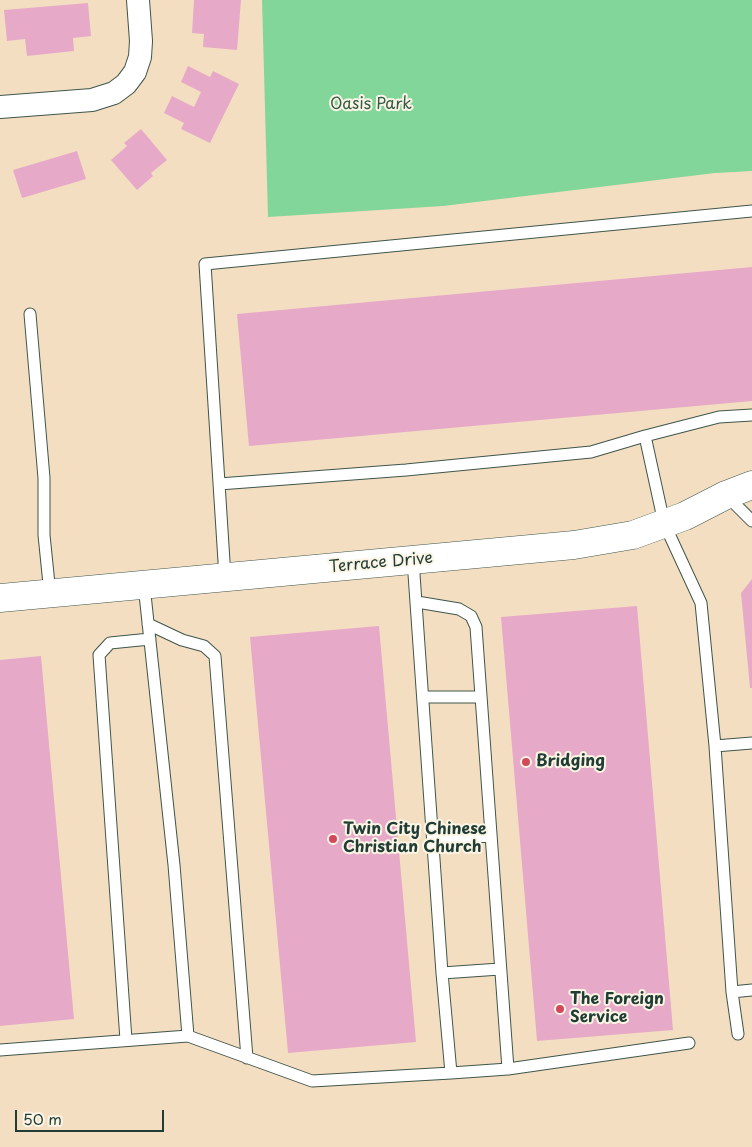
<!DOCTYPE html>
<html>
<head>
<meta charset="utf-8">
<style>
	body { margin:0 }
	#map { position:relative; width:752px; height:1147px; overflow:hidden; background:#f4dec1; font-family:"Playpen Sans",sans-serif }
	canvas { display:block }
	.scale { position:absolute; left:15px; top:1110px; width:149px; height:22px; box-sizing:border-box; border:2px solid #1f3d34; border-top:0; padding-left:6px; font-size:15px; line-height:18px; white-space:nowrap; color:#1f3d34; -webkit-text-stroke:4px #fcf5e5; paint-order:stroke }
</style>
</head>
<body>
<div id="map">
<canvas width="752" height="1147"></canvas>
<div class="scale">50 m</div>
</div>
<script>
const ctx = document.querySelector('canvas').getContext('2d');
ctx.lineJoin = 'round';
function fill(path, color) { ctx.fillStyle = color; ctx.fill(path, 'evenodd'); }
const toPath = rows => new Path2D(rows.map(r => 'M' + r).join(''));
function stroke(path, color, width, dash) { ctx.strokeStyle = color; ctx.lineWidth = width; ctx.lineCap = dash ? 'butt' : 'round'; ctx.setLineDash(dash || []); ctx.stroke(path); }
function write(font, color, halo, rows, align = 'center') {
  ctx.font = font + ' "Playpen Sans",sans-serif'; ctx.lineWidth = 4; ctx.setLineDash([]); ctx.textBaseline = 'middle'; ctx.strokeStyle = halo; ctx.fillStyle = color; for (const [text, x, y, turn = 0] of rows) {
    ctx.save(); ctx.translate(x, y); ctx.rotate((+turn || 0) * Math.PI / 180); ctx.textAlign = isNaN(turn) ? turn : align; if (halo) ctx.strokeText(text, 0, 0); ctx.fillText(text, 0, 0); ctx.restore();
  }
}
fill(toPath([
	[262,0,752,0,752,171,715,173,443,206,268,217]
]), '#82d699');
fill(toPath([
	[194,0,241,0,237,50,203,47,204,34,192,33],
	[88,3,91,36,73,38,74,51,27,56,25,39,7,41,4,10],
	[188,66,210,77,213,71,239,84,210,143,181,129,184,123,164,113,172,96,194,107,201,92,181,82],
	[141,129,167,160,151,173,153,176,137,190,111,160,127,146,124,143],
	[77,151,86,179,22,198,13,170],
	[752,267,752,401,249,446,237,314],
	[752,579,752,688,750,688,741,593],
	[637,606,673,1030,537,1041,501,617],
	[379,626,416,1042,288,1053,250,637],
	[41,656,74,1019,0,1026,0,660]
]), '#e6aac8');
const service = toPath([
	[30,314,44,478,44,535,50,594],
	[645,436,664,523,701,603,715,746,732,992,752,990],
	[219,484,406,470,591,452,645,436,719,417,752,415],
	[727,496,752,521],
	[225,577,205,264,752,211],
	[417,602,459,609,471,616,476,627,508,1069],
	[148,624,182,640,204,646,215,656,247,1058],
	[424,697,481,697],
	[715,746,752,743],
	[433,839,491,836],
	[442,973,500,969],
	[732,992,738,1034],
	[188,1036,312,1081,451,1073,442,973,413,560],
	[126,1040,99,655,110,643,150,639],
	[0,1050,188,1036,174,865,144,585],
	[451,1073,508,1069,689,1043]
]);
const minor = toPath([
	[0,107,92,100,114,93,126,84,135,72,140,57,141,41,138,0]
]);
const tertiary = toPath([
	[0,598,574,545,633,535,685,516,726,495,752,485]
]);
stroke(service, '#3f5549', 13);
stroke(minor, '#3f5549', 24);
stroke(tertiary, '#3f5549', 29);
stroke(service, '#fff', 11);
stroke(minor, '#fff', 22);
stroke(tertiary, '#fff', 28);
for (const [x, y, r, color] of [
	[526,762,5,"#d1495b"],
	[333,839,5,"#d1495b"],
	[560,1009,5,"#d1495b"]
]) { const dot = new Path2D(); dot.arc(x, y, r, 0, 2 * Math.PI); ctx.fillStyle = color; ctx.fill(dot); stroke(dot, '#fcf5e5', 2); }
write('16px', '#335c48', '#fcf5e5', [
	["Oasis Park",371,105]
]);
write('16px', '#1f3d34', '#fcf5e5', [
	["Terrace Drive",381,563,-5]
]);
write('bold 16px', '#1f3d34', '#fcf5e5', [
	["Bridging",536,762],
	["Twin City Chinese",343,830],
	["Christian Church",343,848],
	["The Foreign",570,1000],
	["Service",570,1018]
], 'left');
</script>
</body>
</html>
